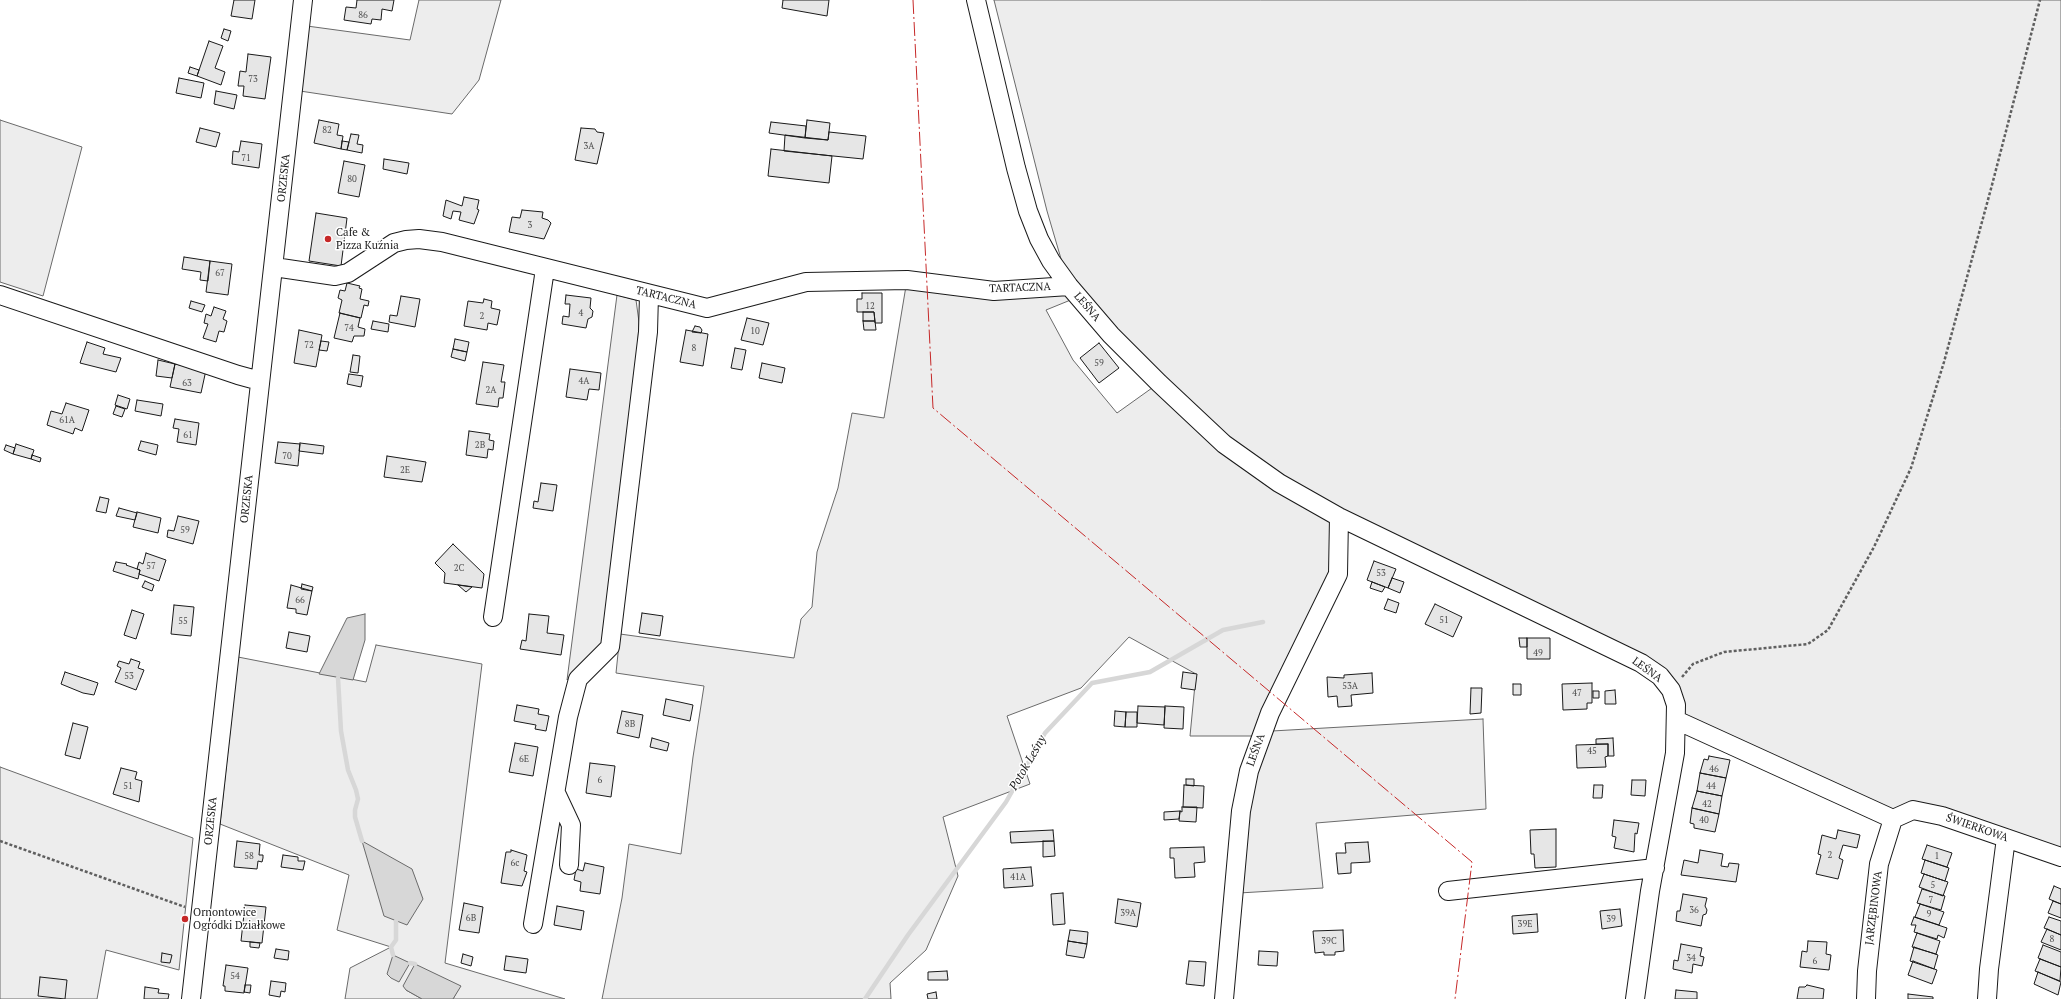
<!DOCTYPE html>
<html>
<head>
<meta charset="utf-8">
<style>
	body { margin:0 }
	canvas { display:block; background:#fff }
</style>
</head>
<body>
<canvas width="2061" height="999"></canvas>
<script>
const ctx = document.querySelector('canvas').getContext('2d');
ctx.lineJoin = 'round';
function fill(path, color) { ctx.fillStyle = color; ctx.fill(path, 'evenodd'); }
const toPath = rows => new Path2D(rows.map(r => 'M' + r).join(''));
function stroke(path, color, width, dash) { ctx.strokeStyle = color; ctx.lineWidth = width; ctx.lineCap = dash ? 'butt' : 'round'; ctx.setLineDash(dash || []); ctx.stroke(path); }
function write(font, color, halo, rows, align = 'center') {
  ctx.font = font + ' "PT Serif",serif'; ctx.lineWidth = 3; ctx.setLineDash([]); ctx.textBaseline = 'middle'; ctx.strokeStyle = halo; ctx.fillStyle = color; for (const [text, x, y, turn = 0] of rows) {
    ctx.save(); ctx.translate(x, y); ctx.rotate((+turn || 0) * Math.PI / 180); ctx.textAlign = isNaN(turn) ? turn : align; if (halo) ctx.strokeText(text, 0, 0); ctx.fillText(text, 0, 0); ctx.restore();
  }
}
const built = toPath([
	[419,0,501,0,479,80,452,114,300,91,307,26,410,40,419,0],
	[994,0,2061,0,2061,857,1942,816,1893,819,1676,720,1660,676,1340,517,1338,574,1253,736,1190,736,1196,674,1129,637,1081,688,1007,716,1030,784,943,817,958,876,926,950,890,983,891,999,602,999,622,898,629,844,681,854,693,757,704,686,616,673,620,634,794,658,801,619,812,607,817,552,838,488,852,413,884,418,907,280,1069,286,1047,211,994,0],
	[1078,297,1159,383,1117,413,1073,360,1046,310,1078,297],
	[0,120,82,147,43,296,0,282,0,120],
	[617,295,636,300,639,322,636,382,605,645,567,680,617,295],
	[376,645,482,664,445,963,565,999,453,999,460,986,406,990,422,999,345,999,350,968,391,947,337,930,349,875,220,824,238,657,366,682,376,645],
	[1483,719,1486,809,1316,823,1323,888,1239,893,1248,809,1257,765,1272,731,1483,719],
	[0,767,193,838,179,970,106,950,97,999,0,999,0,767]
]);
fill(built, '#ededed');
stroke(built, '#6a6a6a', 1);
const water = toPath([
	[365,614,365,640,353,680,319,674,347,618,365,614],
	[362,841,412,869,423,899,407,925,384,916,362,841],
	[393,955,410,963,399,982,391,978,387,974,393,955],
	[415,964,461,986,453,999,422,999,406,990,403,986,415,964]
]);
fill(water, '#d7d7d7');
stroke(water, '#6a6a6a', 1);
stroke(toPath([
	[338,678,341,731,348,770,356,790,358,799,355,810,355,817,362,841],
	[393,955,391,947,396,940,396,921],
	[410,963,415,964],
	[865,999,908,935,1006,802,1045,733,1092,683,1150,672,1223,630,1263,622]
]), '#d7d7d7', 4.5);
const building = toPath([
	[234,0,255,0,252,19,231,16,234,0],
	[357,0,394,0,392,11,382,9,381,20,372,19,371,24,344,20,346,7,356,8,357,0],
	[783,0,829,0,827,16,782,8,783,0],
	[224,29,231,31,228,41,221,38,224,29],
	[209,41,223,46,215,68,225,72,221,85,197,76,209,41],
	[248,54,271,57,265,99,243,96,244,86,238,86,240,71,246,72,248,54],
	[190,67,199,70,197,76,188,73,190,67],
	[179,78,204,83,201,98,176,93,179,78],
	[216,91,237,95,234,109,214,104,216,91],
	[319,120,339,124,337,135,343,136,341,149,314,143,319,120],
	[807,120,830,123,828,140,805,138,807,120],
	[771,122,806,126,805,138,769,133,771,122],
	[200,128,220,133,216,147,196,142,200,128],
	[581,128,595,129,597,132,604,133,597,164,575,160,581,128],
	[829,132,866,136,863,159,784,151,785,135,828,140,829,132],
	[351,134,359,135,357,144,363,145,362,153,347,150,351,134],
	[241,141,262,144,259,168,232,164,233,151,239,152,241,141],
	[342,141,349,142,347,150,341,149,342,141],
	[771,149,832,156,829,183,768,176,771,149],
	[384,159,409,163,407,174,383,169,384,159],
	[344,161,365,165,359,197,338,193,344,161],
	[464,197,479,200,477,209,479,210,474,224,459,220,461,212,453,211,451,219,443,216,446,200,462,206,464,197],
	[522,210,543,212,542,218,548,220,551,223,544,239,509,232,512,217,520,218,522,210],
	[316,213,347,218,341,266,309,261,316,213],
	[184,257,210,261,208,281,200,280,201,272,182,269,184,257],
	[210,261,232,264,228,295,206,292,210,261],
	[347,283,360,286,359,288,362,289,360,299,369,301,368,306,364,305,361,318,339,313,342,300,338,298,340,290,345,291,347,283],
	[862,293,882,293,882,323,875,323,874,312,857,312,857,299,862,299,862,293],
	[566,295,591,298,590,308,593,311,592,317,588,319,586,328,562,324,563,316,569,317,570,304,565,304,566,295],
	[401,296,420,299,415,327,389,322,390,315,397,316,401,296],
	[484,299,492,301,491,308,500,310,497,325,488,323,487,330,464,326,468,301,483,303,484,299],
	[191,301,205,305,202,312,189,308,191,301],
	[214,307,226,311,223,319,227,321,224,332,219,331,216,342,203,338,208,324,204,323,206,314,211,316,214,307],
	[863,312,874,312,875,321,863,321,863,312],
	[340,313,360,318,358,327,365,329,364,336,354,336,352,342,334,338,340,313],
	[747,318,769,323,763,345,741,340,747,318],
	[373,321,389,324,388,332,371,329,373,321],
	[863,321,875,321,876,330,864,330,863,321],
	[695,326,700,327,702,330,701,333,692,332,695,326],
	[299,330,322,335,316,367,294,363,299,330],
	[686,330,708,334,703,366,680,362,686,330],
	[455,339,469,342,467,352,453,349,455,339],
	[321,341,329,342,327,351,319,350,321,341],
	[87,342,105,348,103,354,121,358,116,372,80,363,87,342],
	[1099,343,1119,368,1099,383,1080,358,1099,343],
	[735,348,746,350,742,370,731,368,735,348],
	[453,349,467,352,465,361,451,357,453,349],
	[353,355,360,356,358,373,350,372,353,355],
	[158,360,175,364,172,378,156,376,158,360],
	[483,362,504,365,501,382,505,382,503,398,499,398,498,407,476,404,483,362],
	[762,363,785,368,782,383,759,378,762,363],
	[175,364,206,370,201,393,170,387,175,364],
	[570,369,601,373,599,390,589,389,587,400,566,397,570,369],
	[349,374,363,376,361,387,347,384,349,374],
	[118,395,130,399,127,409,115,405,118,395],
	[137,400,163,404,161,416,135,411,137,400],
	[66,403,89,410,82,431,75,428,73,434,47,425,51,411,62,414,66,403],
	[116,406,125,409,122,417,113,414,116,406],
	[175,419,199,423,196,445,177,442,179,429,173,428,175,419],
	[469,431,490,434,489,440,494,441,493,450,488,449,487,458,466,455,469,431],
	[141,441,158,445,156,455,138,450,141,441],
	[278,442,300,444,298,466,275,463,278,442],
	[300,443,324,446,323,454,299,451,300,443],
	[16,444,34,450,31,459,13,454,16,444],
	[6,445,15,448,13,454,4,450,6,445],
	[32,455,41,458,40,462,31,459,32,455],
	[387,456,426,462,422,482,384,477,387,456],
	[541,483,557,485,553,511,533,508,534,501,538,502,541,483],
	[100,497,109,499,106,513,96,511,100,497],
	[119,508,137,513,135,520,116,516,119,508],
	[137,512,161,518,158,533,133,527,137,512],
	[178,516,199,521,193,544,167,537,168,530,174,531,178,516],
	[453,544,484,574,482,588,444,583,445,573,435,563,453,544],
	[146,553,166,560,159,581,139,574,140,570,137,569,139,562,143,564,146,553],
	[1374,561,1396,569,1388,588,1367,580,1374,561],
	[116,562,127,564,126,565,140,570,138,579,113,571,116,562],
	[1392,578,1404,582,1400,593,1388,588,1392,578],
	[145,581,154,585,152,591,142,587,145,581],
	[1372,582,1385,587,1382,592,1370,588,1372,582],
	[302,584,313,587,312,591,301,589,302,584],
	[291,585,312,591,307,615,296,613,296,609,287,608,291,585],
	[458,585,472,587,466,592,458,585],
	[1388,599,1399,603,1396,613,1384,609,1388,599],
	[1435,604,1462,617,1453,637,1425,624,1435,604],
	[174,605,194,607,191,636,171,634,174,605],
	[132,610,144,614,136,639,124,635,132,610],
	[642,613,663,616,660,636,639,633,642,613],
	[529,614,549,616,547,633,564,635,561,655,520,649,522,640,526,641,529,614],
	[289,632,310,636,307,652,286,648,289,632],
	[1519,638,1527,638,1527,647,1520,647,1519,638],
	[1527,638,1550,638,1550,659,1527,659,1527,638],
	[131,659,140,662,138,668,144,670,136,690,115,682,121,668,117,666,119,661,129,664,131,659],
	[65,672,98,683,94,695,83,693,61,684,65,672],
	[1183,672,1197,674,1195,690,1181,688,1183,672],
	[1372,673,1373,693,1351,695,1352,706,1338,707,1337,696,1328,697,1327,677,1344,678,1344,675,1372,673],
	[1592,683,1592,703,1587,703,1587,709,1563,710,1562,684,1592,683],
	[1513,684,1521,684,1521,695,1513,695,1513,684],
	[1471,688,1482,688,1481,713,1470,714,1471,688],
	[1615,690,1616,704,1605,704,1605,691,1615,690],
	[1593,691,1599,691,1599,698,1593,698,1593,691],
	[666,699,693,705,690,721,663,715,666,699],
	[517,705,539,709,538,714,549,716,546,731,535,729,536,725,514,721,517,705],
	[1138,706,1165,707,1164,725,1137,723,1138,706],
	[1165,706,1184,707,1183,729,1164,728,1165,706],
	[622,711,643,715,639,738,617,733,622,711],
	[1115,711,1126,712,1125,727,1114,726,1115,711],
	[1126,712,1137,712,1137,727,1125,727,1126,712],
	[73,723,88,727,80,759,65,755,73,723],
	[652,738,669,743,667,751,650,747,652,738],
	[1613,738,1614,756,1608,756,1608,744,1596,744,1596,739,1613,738],
	[515,743,538,747,533,776,509,772,515,743],
	[1608,744,1608,756,1605,757,1606,767,1577,768,1576,745,1608,744],
	[1709,756,1730,760,1726,778,1700,773,1704,759,1708,760,1709,756],
	[590,763,615,766,611,797,586,793,590,763],
	[121,768,137,772,135,779,142,781,139,802,113,794,121,768],
	[1700,773,1726,778,1722,796,1697,791,1700,773],
	[1186,779,1194,779,1194,786,1186,785,1186,779],
	[1632,780,1646,780,1645,796,1631,795,1632,780],
	[1184,785,1204,786,1203,808,1183,807,1184,785],
	[1594,785,1603,785,1602,798,1593,798,1594,785],
	[1697,791,1722,796,1719,814,1692,808,1697,791],
	[1182,807,1197,807,1196,822,1179,821,1180,811,1182,812,1182,807],
	[1692,808,1719,814,1715,832,1694,828,1694,824,1690,823,1692,808],
	[1180,811,1179,819,1164,820,1164,812,1180,811],
	[1614,820,1639,823,1637,834,1635,833,1634,852,1614,848,1616,837,1612,836,1614,820],
	[1556,829,1556,867,1535,868,1534,854,1531,854,1530,830,1556,829],
	[1053,830,1054,841,1011,843,1010,832,1053,830],
	[1838,830,1860,835,1857,848,1843,845,1839,858,1843,860,1838,879,1816,874,1821,855,1818,854,1822,835,1836,839,1838,830],
	[237,841,260,844,259,855,263,855,263,858,262,862,258,861,257,869,234,867,237,841],
	[1043,841,1054,841,1055,856,1043,857,1043,841],
	[1368,842,1370,862,1351,863,1351,873,1338,874,1336,853,1346,853,1345,843,1368,842],
	[1927,845,1952,853,1947,867,1922,859,1927,845],
	[1204,847,1205,862,1194,863,1195,877,1175,878,1174,858,1170,858,1170,848,1204,847],
	[511,850,527,855,524,871,527,872,522,886,501,883,506,852,511,852,511,850],
	[1700,850,1723,854,1721,866,1728,867,1729,863,1739,864,1736,882,1681,875,1684,860,1698,863,1700,850],
	[283,855,298,857,298,861,305,861,303,870,281,867,283,855],
	[1925,860,1949,868,1945,881,1921,873,1925,860],
	[585,863,604,867,600,894,580,891,581,882,574,880,576,869,583,871,585,863],
	[1031,867,1033,886,1004,888,1003,869,1031,867],
	[1924,874,1948,882,1943,896,1919,887,1924,874],
	[2054,886,2061,889,2061,904,2049,899,2054,886],
	[1922,889,1945,896,1941,910,1917,903,1922,889],
	[1063,893,1065,924,1053,925,1051,894,1063,893],
	[1683,894,1707,898,1705,906,1707,910,1706,914,1703,915,1701,926,1676,921,1677,911,1680,911,1683,894],
	[1118,899,1141,903,1137,927,1115,923,1118,899],
	[2053,901,2061,904,2061,918,2048,913,2053,901],
	[464,903,483,907,479,933,459,930,464,903],
	[1920,904,1944,912,1939,925,1915,917,1920,904],
	[245,905,266,907,262,943,241,941,245,905],
	[557,906,584,911,581,930,554,925,557,906],
	[1620,909,1622,926,1602,929,1600,911,1620,909],
	[1537,914,1538,932,1513,934,1512,916,1537,914],
	[1914,917,1947,928,1944,938,1938,935,1937,939,1914,932,1916,925,1911,925,1914,917],
	[2049,917,2061,921,2061,935,2044,928,2049,917],
	[2047,929,2061,935,2061,950,2041,942,2047,929],
	[1070,930,1088,932,1087,944,1068,941,1070,930],
	[1343,930,1344,951,1335,952,1335,955,1324,955,1324,952,1315,953,1313,931,1343,930],
	[1917,933,1940,941,1936,954,1912,947,1917,933],
	[1068,941,1087,944,1084,958,1066,955,1068,941],
	[1808,941,1827,942,1826,954,1831,955,1829,970,1800,967,1802,951,1807,952,1808,941],
	[250,942,260,943,259,948,250,947,250,942],
	[1681,944,1702,948,1700,956,1704,957,1702,966,1693,964,1692,973,1673,969,1674,960,1678,961,1681,944],
	[2043,945,2061,952,2061,967,2038,958,2043,945],
	[1914,947,1938,955,1934,969,1910,961,1914,947],
	[276,949,289,951,288,960,274,958,276,949],
	[1259,951,1278,952,1277,966,1258,965,1259,951],
	[162,953,172,955,170,963,161,962,162,953],
	[463,954,473,957,471,966,461,963,463,954],
	[506,956,528,959,526,973,504,970,506,956],
	[2040,959,2061,967,2060,981,2035,971,2040,959],
	[1189,961,1206,962,1204,986,1186,984,1189,961],
	[1913,961,1937,970,1932,984,1908,975,1913,961],
	[226,965,248,968,244,993,225,991,225,986,223,986,226,965],
	[947,971,948,980,928,980,928,972,947,971],
	[2038,972,2061,982,2058,995,2034,984,2038,972],
	[40,977,67,980,65,999,38,996,40,977],
	[271,981,286,983,285,992,281,991,280,997,269,995,271,981],
	[245,985,251,985,250,993,244,992,245,985],
	[1807,985,1824,989,1823,999,1797,999,1799,987,1805,987,1807,985],
	[145,987,159,989,158,993,169,994,168,999,144,999,145,987],
	[1676,990,1697,992,1697,999,1675,999,1676,990],
	[936,992,937,999,928,999,927,994,936,992],
	[1908,994,1933,997,1933,999,1908,999,1908,994]
]);
fill(building, '#e6e6e6');
stroke(building, '#1a1a1a', 1);
const minor = toPath([
	[976,0,1016,168,1028,211,1039,239,1051,261,1069,286,1111,335,1159,383,1224,444,1279,483,1339,517,1641,663,1660,676,1671,690,1676,705,1675,753,1650,891,1635,999],
	[274,267,335,276,348,273,394,243,406,240,419,239,442,242,707,308,806,282,907,280,994,291,1069,286],
	[0,295,238,375,260,381],
	[493,617,545,269],
	[1676,720,1893,819],
	[556,793,571,825,569,865],
	[1893,819,1913,810,1942,816,2061,857],
	[1448,891,1655,868],
	[533,924,568,717,578,679,610,647,648,332,649,295],
	[191,999,303,0],
	[1224,999,1241,811,1249,771,1270,713,1338,574,1339,517],
	[1866,999,1867,971,1879,864,1893,819],
	[1987,999,1989,969,2006,838]
]);
stroke(minor, '#1a1a1a', 20);
stroke(toPath([
	[1682,677,1693,664,1724,652,1808,644,1828,630,1874,547,1911,468,1944,362,1992,185,2040,0],
	[0,841,185,907]
]), '#5f5f5f', 2.5, [3, 2]);
stroke(minor, '#fff', 18);
stroke(toPath([
	[913,0,933,408,1472,862,1455,999]
]), '#c62828', 1, [14, 3, 2, 3]);
for (const [x, y, r, color] of [
	[328,239,4,"#c62828"],
	[185,919,4,"#c62828"]
]) { const dot = new Path2D(); dot.arc(x, y, r, 0, 2 * Math.PI); ctx.fillStyle = color; ctx.fill(dot); stroke(dot, '#fff', 1.5); }
write('9px', '#4d4d4d', null, [
	["86",363,15],
	["73",253,79],
	["82",327,130],
	["3A",589,146],
	["71",246,158],
	["80",352,179],
	["3",530,225],
	["67",220,273],
	["12",870,306],
	["4",581,313],
	["2",482,316],
	["74",349,328],
	["10",755,331],
	["72",309,345],
	["8",694,348],
	["59",1099,363],
	["4A",584,381],
	["63",187,383],
	["2A",491,390],
	["61A",67,420],
	["61",188,435],
	["2B",480,445],
	["70",287,456],
	["2E",405,470],
	["59",185,530],
	["57",151,566],
	["2C",459,568],
	["53",1381,573],
	["66",300,600],
	["51",1444,620],
	["55",183,621],
	["49",1538,653],
	["53",129,676],
	["53A",1350,686],
	["47",1577,693],
	["8B",630,724],
	["45",1592,751],
	["6E",524,759],
	["46",1714,769],
	["6",600,780],
	["51",128,786],
	["44",1711,786],
	["42",1707,804],
	["40",1704,820],
	["2",1830,855],
	["58",249,856],
	["1",1937,856],
	["6c",515,863],
	["41A",1018,877],
	["5",1933,885],
	["7",1931,900],
	["36",1694,910],
	["39A",1128,913],
	["9",1929,914],
	["6B",471,918],
	["39",1611,919],
	["39E",1525,924],
	["8",2052,939],
	["39C",1329,941],
	["34",1691,958],
	["6",1815,961],
	["54",235,976]
]);
write('11px', '#1a1a1a', '#fff', [
	["ORZESKA",284,178,-84],
	["TARTACZNA",1020,288,-2],
	["TARTACZNA",666,298,14],
	["LEŚNA",1087,307,49],
	["ORZESKA",247,499,-84],
	["LEŚNA",1647,670,36],
	["LEŚNA",1256,750,-70],
	["ORZESKA",211,821,-84],
	["ŚWIERKOWA",1977,828,19],
	["JARZĘBINOWA",1874,908,-83]
]);
write('11px', '#1a1a1a', '#fff', [
	["Cafe &",336,233],
	["Pizza Kuźnia",336,246],
	["Ornontowice",193,913],
	["Ogródki Działkowe",193,926]
], 'left');
write('italic 12px', '#1a1a1a', '#fff', [
	["Potok Leśny",1028,763,-60]
]);
</script>
</body>
</html>
